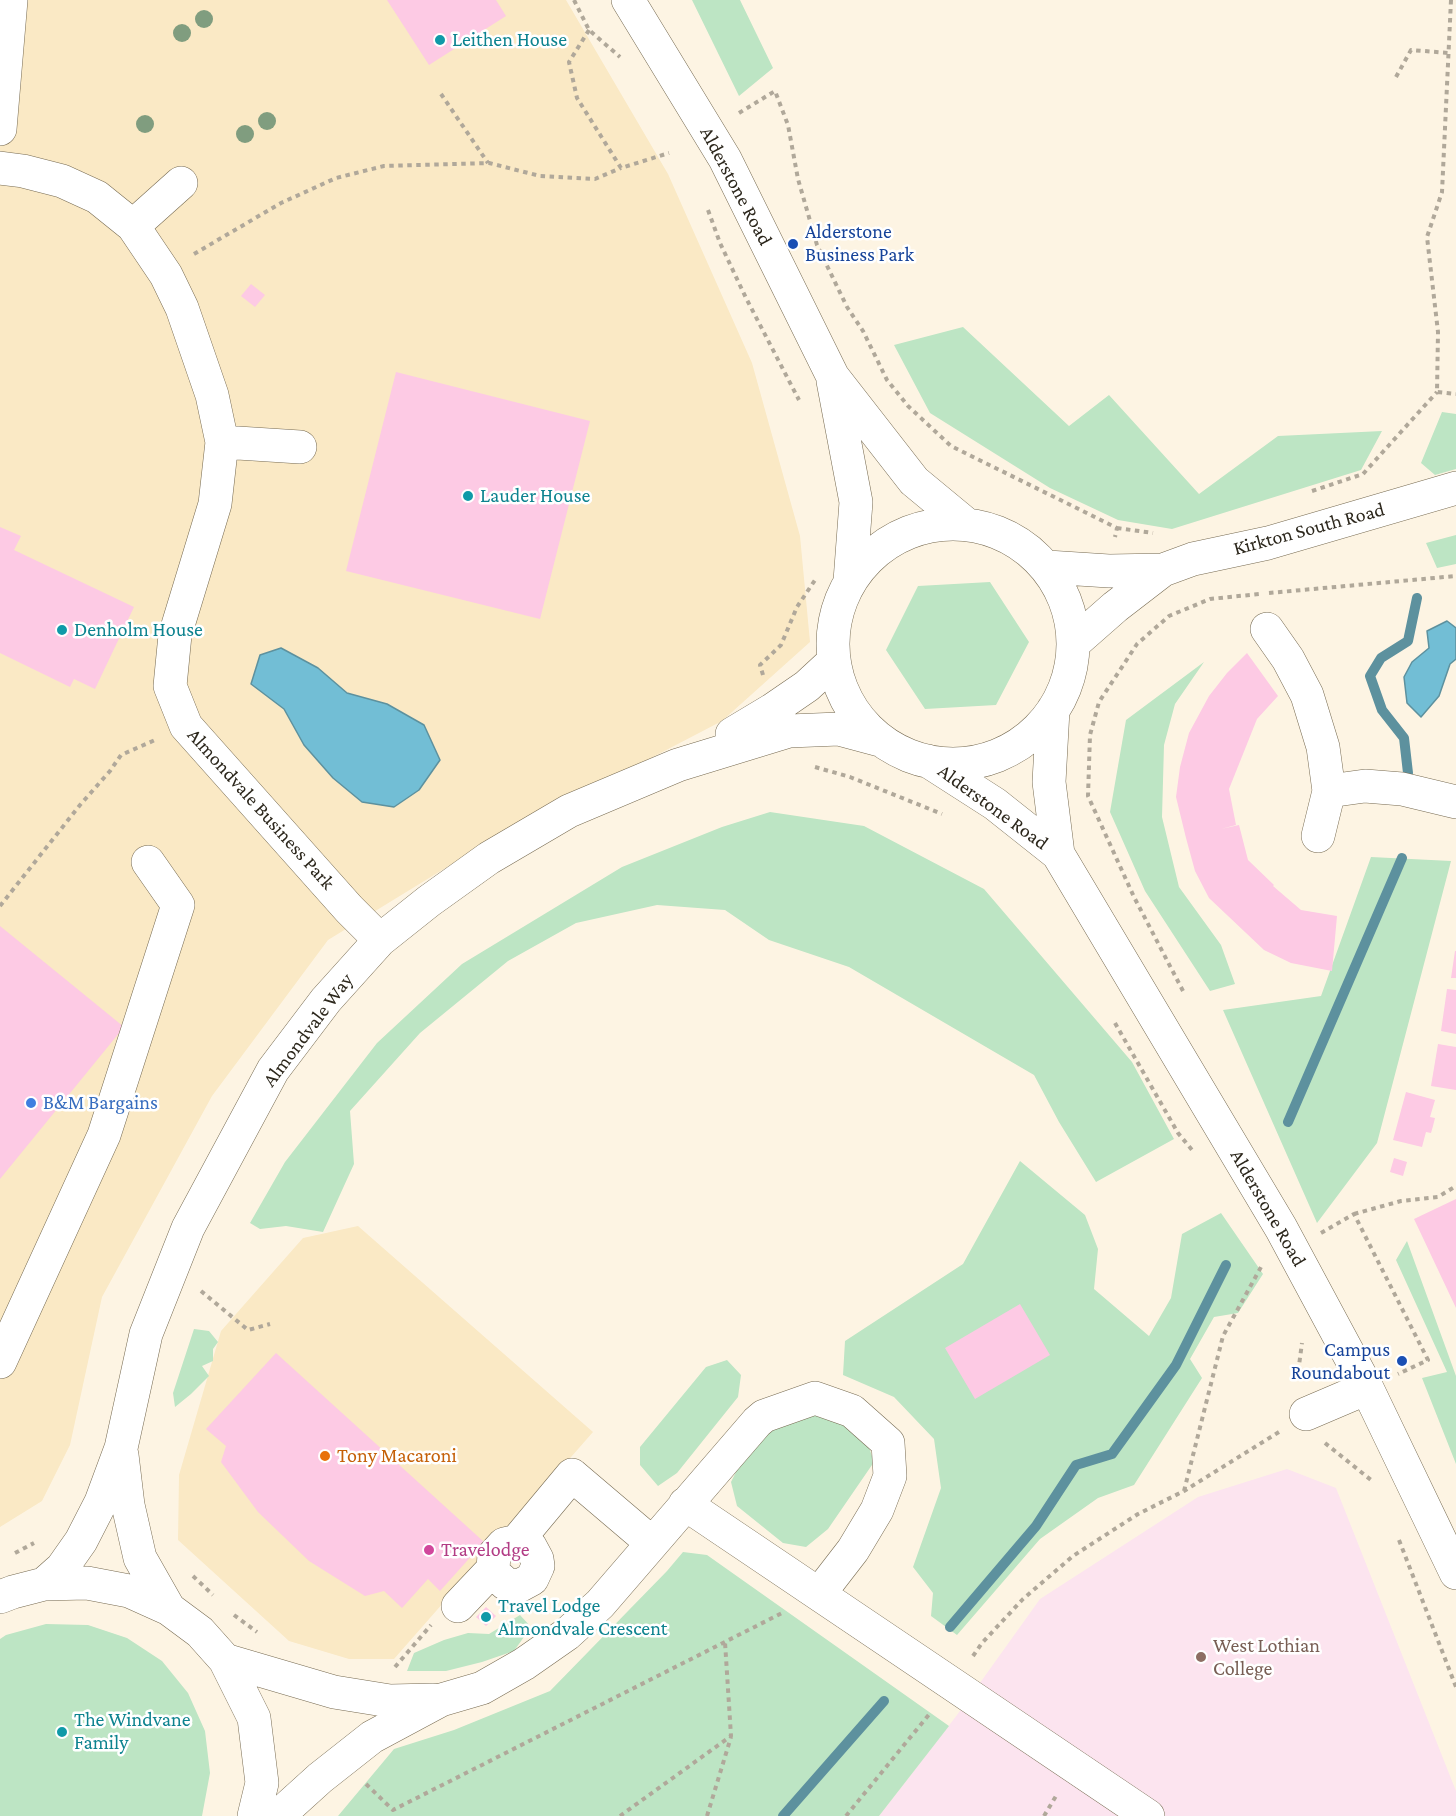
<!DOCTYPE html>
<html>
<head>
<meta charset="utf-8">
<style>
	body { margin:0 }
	canvas { display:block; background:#fdf4e3 }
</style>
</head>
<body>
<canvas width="1456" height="1816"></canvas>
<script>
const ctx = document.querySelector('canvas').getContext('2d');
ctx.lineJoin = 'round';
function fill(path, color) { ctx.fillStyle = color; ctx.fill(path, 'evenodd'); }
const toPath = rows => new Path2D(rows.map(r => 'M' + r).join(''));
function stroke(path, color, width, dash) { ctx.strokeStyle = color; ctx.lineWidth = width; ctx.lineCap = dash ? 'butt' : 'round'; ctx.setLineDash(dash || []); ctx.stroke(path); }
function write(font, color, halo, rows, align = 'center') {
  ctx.font = font + ' "Crimson Pro",serif'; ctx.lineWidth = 5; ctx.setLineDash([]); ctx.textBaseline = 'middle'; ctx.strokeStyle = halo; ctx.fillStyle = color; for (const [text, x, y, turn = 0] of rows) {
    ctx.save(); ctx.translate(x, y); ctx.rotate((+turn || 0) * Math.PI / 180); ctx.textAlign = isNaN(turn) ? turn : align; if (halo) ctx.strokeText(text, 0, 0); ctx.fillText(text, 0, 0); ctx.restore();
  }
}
fill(toPath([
	[0,0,566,0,668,174,752,363,800,536,810,642,722,721,478,848,328,940,212,1096,102,1297,70,1445,42,1501,0,1527],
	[358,1226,593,1432,394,1659,349,1659,289,1641,178,1540,179,1475,221,1331,303,1238]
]), '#fae9c5');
fill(toPath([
	[1287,1469,1336,1488,1456,1791,1456,1816,879,1816,957,1715,1040,1599,1198,1497]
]), '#fce4ef');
fill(toPath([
	[692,0,740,0,773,68,739,96],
	[963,327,1069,426,1109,395,1199,494,1278,436,1382,431,1361,470,1172,529,1118,520,1050,488,930,413,894,345],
	[1442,412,1456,414,1456,469,1435,475,1421,463],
	[1456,535,1456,564,1437,568,1426,543],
	[990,582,1029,642,996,705,925,709,886,650,918,586],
	[1204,662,1175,704,1164,745,1162,817,1179,887,1221,945,1235,984,1210,991,1145,891,1110,812,1126,720],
	[770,812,864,826,984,889,1132,1062,1174,1139,1096,1182,1059,1122,1034,1075,849,967,769,940,725,910,657,905,576,923,508,961,420,1033,350,1111,354,1164,323,1232,286,1226,260,1229,250,1223,285,1162,377,1043,462,964,622,867,722,827],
	[1371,857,1451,861,1377,1143,1317,1223,1223,1010,1321,996],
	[1020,1161,1085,1215,1098,1249,1094,1289,1149,1336,1171,1298,1182,1234,1221,1213,1263,1274,1238,1313,1214,1317,1190,1359,1202,1378,1134,1485,1098,1498,1040,1539,957,1635,931,1616,933,1593,913,1567,941,1488,934,1439,894,1397,843,1375,845,1341,963,1264],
	[1407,1241,1456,1376,1456,1464,1422,1378,1447,1372,1396,1260],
	[194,1329,209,1331,218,1342,213,1349,213,1361,202,1366,209,1376,191,1394,175,1407,173,1393],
	[727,1360,741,1375,738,1397,677,1473,658,1486,640,1465,640,1447,706,1367],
	[823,1413,864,1433,874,1462,828,1529,806,1547,783,1543,737,1506,731,1482,743,1458,780,1422],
	[683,1552,707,1555,949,1726,879,1816,338,1816,394,1749,454,1730,550,1691,667,1571],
	[520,1615,531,1627,514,1651,482,1662,446,1671,407,1671,414,1653,444,1640,468,1633,489,1634],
	[46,1624,88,1625,127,1638,162,1661,188,1693,205,1731,210,1773,202,1816,0,1816,0,1639,6,1635]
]), '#bde5c4');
const water = toPath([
	[1447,621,1456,628,1456,659,1450,664,1439,696,1421,717,1407,703,1404,677,1412,662,1429,648,1427,631,1447,621],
	[281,648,318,668,347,693,387,704,424,725,440,760,419,790,394,807,362,802,333,778,304,745,284,709,251,684,260,655,281,648]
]);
fill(water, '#72bed5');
stroke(water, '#5d919e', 1.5);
stroke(toPath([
	[1408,773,1404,738,1382,710,1370,676,1381,658,1408,641,1417,598],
	[1288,1122,1402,858],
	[950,1627,1036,1526,1076,1465,1112,1454,1176,1365,1226,1265],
	[783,1816,884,1701]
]), '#5d919e', 10);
fill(toPath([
	[387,0,496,0,506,16,429,65],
	[251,284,265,295,255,307,241,296],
	[396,372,590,421,540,619,346,571],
	[0,527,21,536,14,550,134,607,95,689,74,679,70,687,0,653],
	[1247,653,1278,696,1257,719,1229,789,1236,825,1221,829,1239,825,1248,860,1274,885,1273,886,1301,910,1337,916,1332,971,1291,963,1264,950,1209,898,1195,871,1186,838,1176,797,1180,767,1189,733,1209,696,1227,673],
	[0,926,124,1027,0,1179],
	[1455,951,1456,951,1456,978,1451,978],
	[1447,989,1456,990,1456,1034,1441,1031],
	[1438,1044,1456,1047,1456,1090,1431,1086],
	[1406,1092,1435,1100,1430,1117,1435,1118,1433,1126,1431,1133,1426,1132,1422,1147,1393,1140],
	[1394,1158,1407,1162,1403,1176,1390,1172],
	[1456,1199,1456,1308,1414,1219],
	[1020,1304,1050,1355,975,1399,945,1348],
	[276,1353,484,1542,440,1591,428,1579,402,1608,384,1591,365,1596,309,1561,258,1512,221,1462,226,1446,206,1429],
	[486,1607,496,1616,486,1626,476,1617]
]), '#fdcae4');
const minor = toPath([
	[628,0,725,159,833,377,914,481,966,524],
	[0,129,11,0],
	[0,168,23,171,62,181,97,197,133,226,166,275,182,308,212,395,222,442,215,504,175,635,170,686,186,726,349,909,380,940],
	[133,226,181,183],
	[833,381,856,502,850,581],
	[222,442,300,447],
	'833 644a120 120 0 1 1 240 0a120 120 0 1 1-240 0Z',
	[1047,567,1109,571,1163,570],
	[1267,629,1288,659,1307,695,1323,747,1329,791,1365,786,1402,789,1456,802],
	[1074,643,1115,607,1163,570,1193,559,1268,543,1456,488],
	[1053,710,1049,782,1058,854],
	[732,734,772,710,807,686,834,661],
	[928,761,995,804,1058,854,1281,1228,1367,1388,1456,1573],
	[1318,836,1329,791],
	[0,1362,104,1135,178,905,148,862],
	[1306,1414,1367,1388],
	[122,1455,128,1505,140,1558,169,1609],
	[685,1504,1148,1816],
	[517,1541,572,1475,652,1543],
	[44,1584,62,1568,81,1541,101,1502,121,1448,146,1334,188,1228,273,1070,326,1000,380,940,429,901,489,858,569,811,678,765,789,731,839,729,880,740],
	[0,1597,13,1592,44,1584,87,1583,129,1591,169,1609,200,1632,225,1660,254,1718,262,1783,254,1816],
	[458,1606,493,1569,494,1555,504,1544,517,1541,524,1543,530,1546,537,1559,538,1566,532,1579,519,1586,506,1584,496,1575,493,1569],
	[225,1660,334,1692,390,1701,433,1700],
	[278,1816,320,1778,372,1737,441,1700,482,1688,524,1664,567,1634,600,1604,757,1422,764,1416,815,1398,852,1411,888,1443,890,1476,877,1510,853,1550,819,1594]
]);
stroke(minor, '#776b52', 34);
stroke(toPath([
	[574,0,589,30,620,57],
	[1451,0,1442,192,1427,237,1438,332,1437,392,1456,394],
	[589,30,569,62,577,98,621,168,669,153],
	[1396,77,1411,50,1449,53],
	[441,94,488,163],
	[739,113,775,91,788,125,798,179,817,245,847,307,863,331,887,380,908,406,951,446,1117,528,1115,537],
	[708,210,720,243,746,298,799,400],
	[194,254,281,203,336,178,384,166,489,163,540,176,595,179,621,168],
	[1312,491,1363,474,1437,392],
	[1117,528,1153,533],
	[1269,593,1456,576],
	[763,675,760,665,781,645,797,607,815,580],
	[815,767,850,777,942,814],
	[0,906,80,805,110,771,121,755,155,740],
	[1183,991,1134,897,1088,796,1090,735,1099,702,1137,644,1169,616,1210,599,1259,594],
	[1115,1023,1178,1133,1192,1150],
	[1354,1214,1401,1201,1438,1197,1456,1186],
	[1321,1233,1354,1214,1428,1360,1398,1374],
	[201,1291,248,1330,270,1324],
	[1297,1380,1302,1343],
	[1325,1443,1371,1480],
	[1184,1491,1223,1336,1261,1267],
	[1399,1540,1456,1687],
	[15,1553,34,1543],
	[193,1576,213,1595],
	[234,1615,257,1632],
	[973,1656,982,1643,1023,1599,1073,1556,1138,1514,1184,1491,1279,1432],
	[395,1667,431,1625],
	[366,1784,393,1810,784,1612],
	[620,1816,731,1736,725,1642],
	[707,1816,731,1737],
	[846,1816,931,1712],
	[1044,1816,1056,1796]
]), '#b0a89a', 4, [4.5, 4.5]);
stroke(minor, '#fff', 33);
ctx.fillStyle = '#809d7f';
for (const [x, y] of [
	[204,19],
	[182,33],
	[267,121],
	[145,124],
	[245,134]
]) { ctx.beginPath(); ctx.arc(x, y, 9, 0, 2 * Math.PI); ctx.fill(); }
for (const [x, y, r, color] of [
	[440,40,6,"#0f9aa8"],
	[793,244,6,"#1a4fb4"],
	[468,496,6,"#0f9aa8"],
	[62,630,6,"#0f9aa8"],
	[31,1103,6,"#3f7fe0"],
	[1402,1361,6,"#1a4fb4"],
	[325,1456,6,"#e8710a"],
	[429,1550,6,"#d1479c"],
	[486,1617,6,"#0f9aa8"],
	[1201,1657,6,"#8d6e63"],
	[62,1732,6,"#0f9aa8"]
]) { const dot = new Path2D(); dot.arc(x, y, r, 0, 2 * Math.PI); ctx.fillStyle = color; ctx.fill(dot); stroke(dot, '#fff', 2); }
write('20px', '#0d838f', '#fff', [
	["Leithen House",452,40],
	["Lauder House",480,496],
	["Denholm House",74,630],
	["Travel Lodge",498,1606],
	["Almondvale Crescent",498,1629],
	["The Windvane",74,1720],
	["Family",74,1743]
], 'left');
write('20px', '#2c271c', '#fff', [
	["Alderstone Road",736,186,62],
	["Kirkton South Road",1309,529,-15],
	["Alderstone Road",993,807,36],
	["Almondvale Business Park",261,809,48],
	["Almondvale Way",308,1030,-53],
	["Alderstone Road",1268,1208,60]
]);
write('20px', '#164399', '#fff', [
	["Alderstone",805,232],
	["Business Park",805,255],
	["Campus",1390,1350,"right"],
	["Roundabout",1390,1373,"right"]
], 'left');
write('20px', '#366cbe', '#fff', [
	["B&M Bargains",43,1103]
], 'left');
write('20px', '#c56008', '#fff', [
	["Tony Macaroni",337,1456]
], 'left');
write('20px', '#b23c85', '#fff', [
	["Travelodge",441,1550]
], 'left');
write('20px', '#785e54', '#fff', [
	["West Lothian",1213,1646],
	["College",1213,1669]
], 'left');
</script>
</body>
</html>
